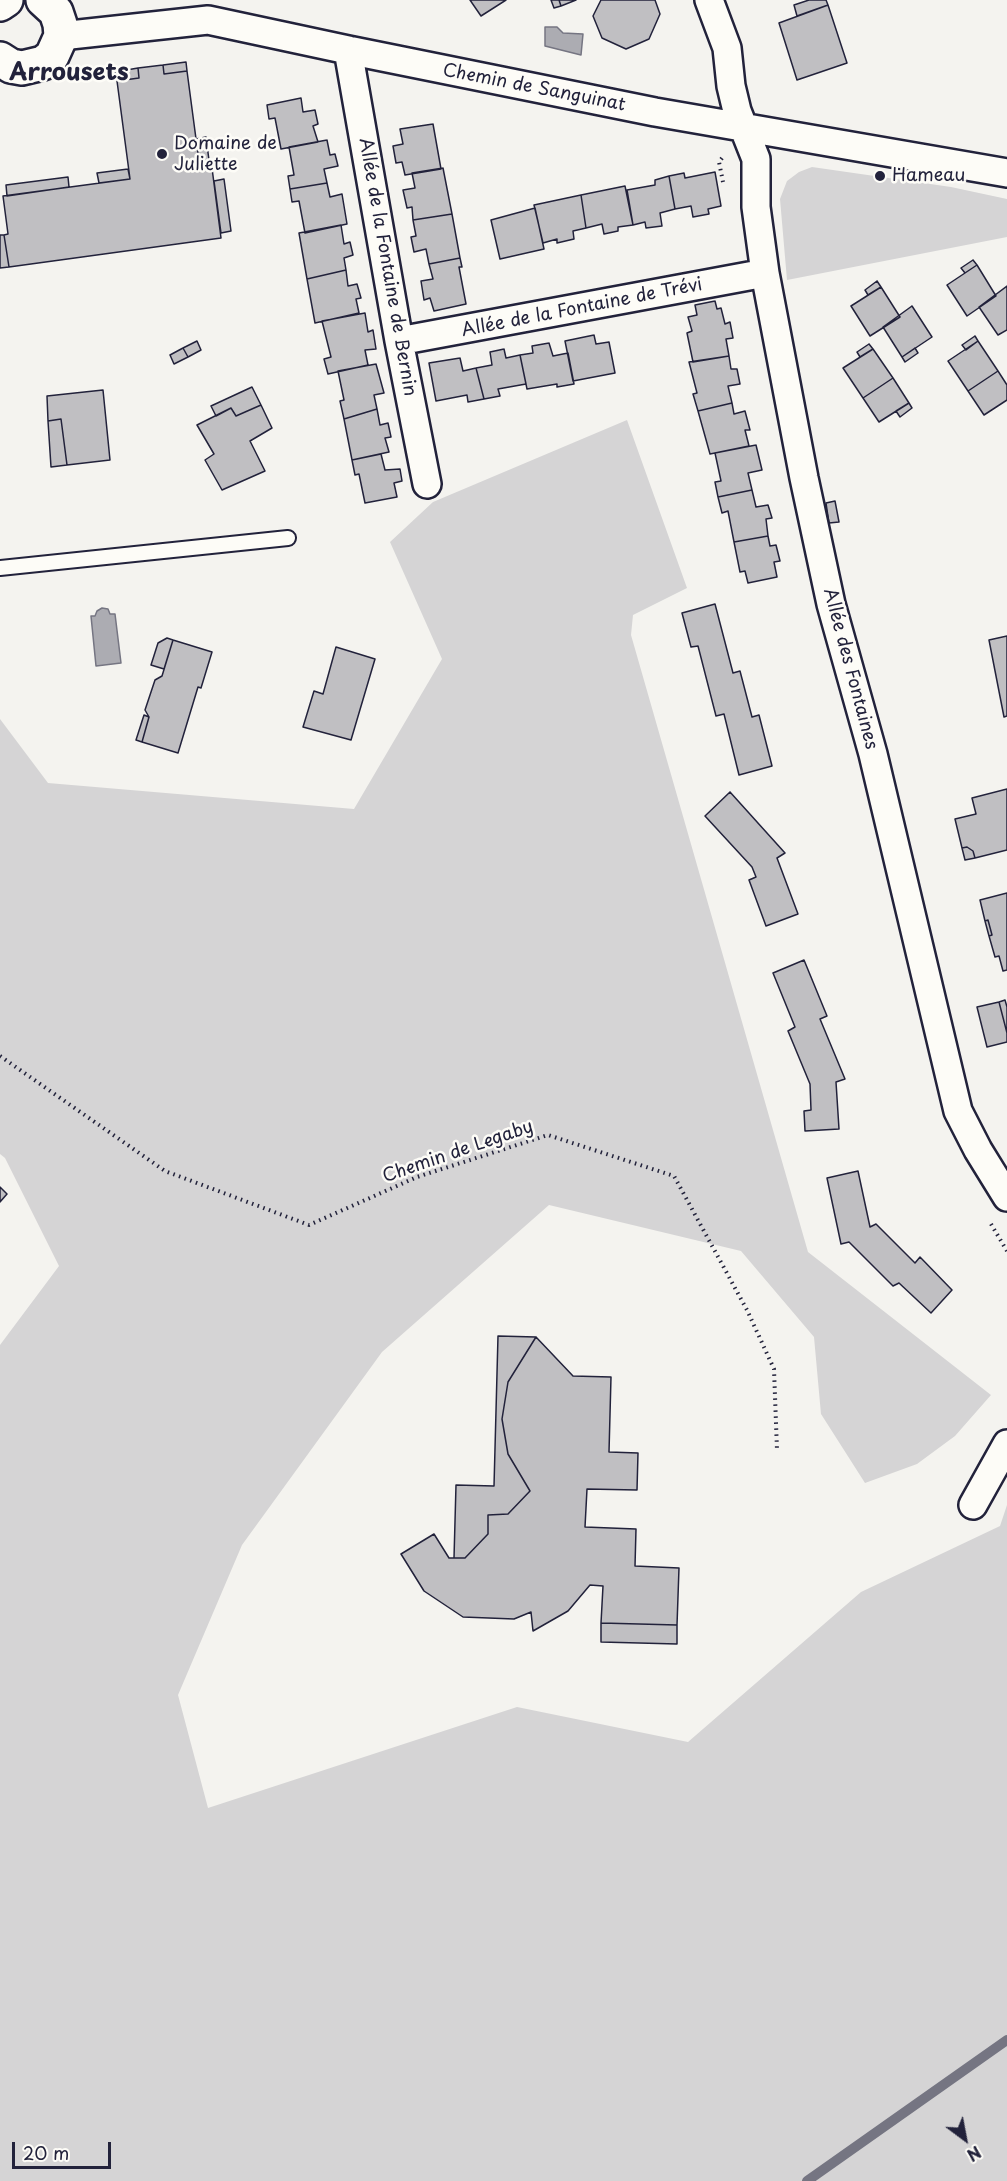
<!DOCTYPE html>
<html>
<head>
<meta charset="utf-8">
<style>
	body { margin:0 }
	#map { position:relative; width:1007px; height:2181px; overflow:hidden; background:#f4f3ef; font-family:"Playpen Sans",sans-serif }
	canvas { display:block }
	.north { position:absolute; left:935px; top:2109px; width:60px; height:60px; -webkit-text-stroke:4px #fdfcf7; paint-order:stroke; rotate:148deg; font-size:16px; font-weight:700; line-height:24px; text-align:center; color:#22223b }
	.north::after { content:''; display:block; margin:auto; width:21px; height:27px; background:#22223b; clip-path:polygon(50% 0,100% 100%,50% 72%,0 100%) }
	.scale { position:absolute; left:12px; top:2142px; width:99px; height:27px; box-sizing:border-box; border:3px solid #22223b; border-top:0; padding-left:8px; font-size:18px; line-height:21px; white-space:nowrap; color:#22223b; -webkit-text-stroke:4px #fdfcf7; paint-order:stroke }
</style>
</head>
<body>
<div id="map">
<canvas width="1007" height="2181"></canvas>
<div class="north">N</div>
<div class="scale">20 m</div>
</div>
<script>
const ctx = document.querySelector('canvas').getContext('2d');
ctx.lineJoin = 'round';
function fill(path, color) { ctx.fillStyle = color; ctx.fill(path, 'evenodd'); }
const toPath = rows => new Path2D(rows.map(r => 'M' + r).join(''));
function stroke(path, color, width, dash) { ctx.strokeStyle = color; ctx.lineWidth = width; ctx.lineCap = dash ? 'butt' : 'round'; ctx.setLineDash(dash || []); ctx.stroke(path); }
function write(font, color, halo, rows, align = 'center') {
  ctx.font = font + ' "Playpen Sans",sans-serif'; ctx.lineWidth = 5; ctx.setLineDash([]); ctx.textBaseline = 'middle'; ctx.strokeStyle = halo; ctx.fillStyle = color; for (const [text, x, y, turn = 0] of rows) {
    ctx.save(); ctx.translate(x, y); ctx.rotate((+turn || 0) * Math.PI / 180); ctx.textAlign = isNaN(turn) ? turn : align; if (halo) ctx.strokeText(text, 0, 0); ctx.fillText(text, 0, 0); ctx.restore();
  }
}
fill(toPath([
	[812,167,951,187,1007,199,1007,237,787,280,780,199,787,181,799,172],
	[627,420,687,588,633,615,631,635,808,1252,991,1395,955,1436,917,1464,865,1483,821,1414,814,1337,741,1251,549,1205,382,1352,242,1545,178,1695,208,1808,517,1707,688,1742,861,1592,1000,1526,1007,1505,1007,2181,0,2181,0,1345,59,1266,5,1158,0,1154,0,719,48,783,354,809,442,659,390,542,433,502]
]), '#d5d4d5');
const water = toPath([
	[545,27,557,27,563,33,583,34,581,55,545,46,545,27],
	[102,608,108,609,110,614,115,614,121,663,96,666,91,616,95,616,97,611,102,608]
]);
fill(water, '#acacb2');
stroke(water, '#757582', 1.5);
stroke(toPath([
	[807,2181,1007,2040]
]), '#757582', 10);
const building = toPath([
	[470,0,506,0,481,16,470,0],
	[551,0,559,0,561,6,554,8,551,0],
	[559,0,576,0,561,6,559,0],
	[601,0,655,0,660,14,649,39,626,49,602,38,593,16,601,0],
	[809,0,826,0,828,5,797,16,794,5,809,0],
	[828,5,847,63,797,80,779,23,828,5],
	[186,62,187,71,164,74,163,65,186,62],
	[163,65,164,74,187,71,200,169,212,168,221,238,9,267,4,235,8,234,3,196,130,179,117,81,139,78,138,68,163,65],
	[138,68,139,78,117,81,115,72,138,68],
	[301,98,303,112,315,110,318,124,313,126,318,142,281,149,275,118,269,119,267,105,301,98],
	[433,124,441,169,405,175,402,162,396,163,393,146,403,144,400,129,433,124],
	[206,137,210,168,200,169,196,139,206,137],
	[327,140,330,155,335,154,338,166,324,169,327,183,290,189,288,176,294,175,289,147,327,140],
	[443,168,452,214,413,220,412,207,407,208,403,190,415,188,412,173,443,168],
	[128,169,130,179,99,183,97,173,128,169],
	[715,172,721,206,708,209,709,214,693,217,691,206,675,209,669,176,684,173,685,178,715,172],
	[669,176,675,209,660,213,662,226,646,228,645,222,633,225,627,190,655,185,655,180,669,176],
	[68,177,69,187,7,196,6,185,68,177],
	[224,179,231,231,221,233,214,181,224,179],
	[327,183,330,197,342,194,347,224,305,233,299,201,292,202,290,189,327,183],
	[625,186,633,225,618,227,618,231,604,234,602,224,586,228,581,195,625,186],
	[581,195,586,228,573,231,574,239,557,243,557,239,543,243,534,205,581,195],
	[535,208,544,249,500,259,491,220,535,208],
	[452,214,460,258,429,264,426,249,414,252,411,237,416,236,413,220,452,214],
	[341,225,344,244,350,242,353,255,344,258,346,270,307,279,299,233,341,225],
	[0,235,4,235,9,267,0,268,0,235],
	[460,258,462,267,459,267,466,304,434,311,430,298,424,300,421,281,433,279,429,264,460,258],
	[973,260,977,265,965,273,961,268,973,260],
	[977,265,996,296,967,316,947,285,977,265],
	[346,270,348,286,357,284,361,298,356,299,359,313,315,323,307,279,346,270],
	[877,281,881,287,868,295,865,290,877,281],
	[1007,286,1007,330,998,335,979,307,1007,286],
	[881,287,900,317,870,336,851,306,881,287],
	[715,301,717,309,721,308,725,324,730,322,733,338,726,339,729,356,693,362,687,333,692,331,688,317,697,315,695,305,715,301],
	[912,306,932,337,902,357,883,327,912,306],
	[365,313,368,332,373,330,376,349,365,350,368,365,328,374,324,359,331,357,322,321,365,313],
	[594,335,596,344,609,342,615,373,573,381,565,341,594,335],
	[975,336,978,341,966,350,962,345,975,336],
	[197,341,201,350,188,357,183,348,197,341],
	[978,341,998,371,968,391,948,361,978,341],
	[549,343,553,356,568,353,574,384,557,387,557,384,527,389,520,355,533,353,532,346,549,343],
	[869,344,873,349,860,357,857,352,869,344],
	[183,348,188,357,174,364,170,355,183,348],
	[915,348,918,353,905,362,902,357,915,348],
	[504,349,506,358,520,355,526,384,498,389,500,396,484,399,476,368,492,365,490,352,504,349],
	[873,349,893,378,863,398,843,368,873,349],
	[729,356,731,369,737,369,740,384,728,386,732,403,698,411,693,394,697,393,689,362,729,356],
	[460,358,463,371,476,368,484,399,468,402,467,395,436,401,429,363,460,358],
	[376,364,384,393,374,395,377,409,344,419,340,401,344,400,338,371,376,364],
	[998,371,1007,385,1007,400,984,415,968,391,998,371],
	[893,378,909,403,879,422,863,398,893,378],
	[252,387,261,405,236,416,231,408,216,416,211,406,252,387],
	[103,390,110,460,67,465,61,419,48,421,47,396,103,390],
	[732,403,734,414,745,411,750,430,745,430,749,446,710,454,698,411,732,403],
	[909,403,912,408,900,417,896,411,909,403],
	[261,405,272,428,250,441,265,471,222,490,205,460,214,454,197,425,231,408,236,416,261,405],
	[377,409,380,425,388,423,391,437,385,438,389,452,352,460,344,419,377,409],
	[61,419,67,465,51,467,48,421,61,419],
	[756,445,762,470,748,473,752,490,718,497,715,482,721,481,715,453,756,445],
	[381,454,385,470,400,469,402,481,394,483,397,497,365,503,359,474,355,475,352,460,381,454],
	[752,490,756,507,768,505,772,518,766,519,768,536,734,542,728,511,722,513,718,497,752,490],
	[835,501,839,522,829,523,826,503,835,501],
	[768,536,770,546,776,545,780,561,774,562,777,577,748,583,745,571,740,572,734,542,768,536],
	[715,604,733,673,740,671,752,717,759,715,772,766,739,775,724,714,716,716,698,646,691,647,682,613,715,604],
	[1007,636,1007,716,1004,717,989,640,1007,636],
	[167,638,173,640,164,669,151,665,158,643,167,638],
	[173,640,212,652,201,688,198,687,178,753,142,742,149,717,145,710,155,680,162,676,173,640],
	[336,647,375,659,351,740,303,727,314,691,323,694,336,647],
	[144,715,149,717,142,742,136,740,144,715],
	[1007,789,1007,850,975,858,973,851,967,847,962,848,955,819,976,814,972,798,1007,789],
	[730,792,785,853,777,858,798,914,766,926,749,880,756,877,752,867,705,816,730,792],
	[967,847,973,851,975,858,965,860,962,848,967,847],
	[1007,893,1007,970,1003,971,999,956,995,957,989,936,992,935,988,920,985,921,980,900,1007,893],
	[988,920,992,935,989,936,985,921,988,920],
	[804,960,827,1016,820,1019,845,1079,836,1082,839,1129,805,1131,804,1111,811,1110,810,1084,788,1031,795,1027,773,973,804,960],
	[1005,1000,1007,1007,1007,1033,999,1002,1005,1000],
	[999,1002,1007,1033,1007,1042,987,1047,977,1007,999,1002],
	[858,1171,870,1227,876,1224,915,1263,920,1257,952,1290,931,1313,899,1283,893,1286,849,1242,841,1244,827,1178,858,1171],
	[0,1187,7,1194,0,1202,0,1187],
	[498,1336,536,1337,508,1382,502,1419,508,1454,530,1491,508,1514,488,1515,488,1534,465,1558,454,1558,456,1485,494,1486,498,1336],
	[536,1337,573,1376,611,1377,609,1452,638,1453,637,1490,587,1489,585,1527,636,1529,635,1566,679,1568,677,1625,601,1623,603,1586,590,1585,568,1611,533,1631,531,1612,514,1619,463,1617,424,1591,401,1554,434,1534,449,1558,465,1558,488,1534,488,1515,508,1514,530,1491,508,1454,502,1419,508,1382,536,1337],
	[601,1623,677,1625,677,1644,601,1642,601,1623]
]);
fill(building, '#c0bfc2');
stroke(building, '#22223b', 1.5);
const lane = toPath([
	[0,568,288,538]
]);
const street = toPath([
	[709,0,727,48,731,86,737,111,756,159,756,207,765,273,804,478,831,604,873,754,958,1111,978,1150,1007,1197],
	[61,36,208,20,348,50,655,112,1007,173],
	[348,50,399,341,427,484],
	[399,341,765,273],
	[973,1505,1007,1444]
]);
const secondary = toPath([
	[0,4,6,0],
	[0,59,11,66,22,68,43,63,52,56,61,36,60,24,56,12,43,0]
]);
stroke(lane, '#22223b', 18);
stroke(street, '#22223b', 32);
stroke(secondary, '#22223b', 38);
stroke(toPath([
	[722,158,719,162,723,182],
	[0,1056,165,1171,309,1225,417,1177,548,1135,674,1176,747,1310,774,1369,777,1450],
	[991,1224,1007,1251]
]), '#22223b', 4, [1.5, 4.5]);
stroke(lane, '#fdfcf7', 14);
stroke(street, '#fdfcf7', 27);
stroke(secondary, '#fdfcf7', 33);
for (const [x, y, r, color] of [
	[162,154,6,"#22223b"],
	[880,176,6,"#22223b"]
]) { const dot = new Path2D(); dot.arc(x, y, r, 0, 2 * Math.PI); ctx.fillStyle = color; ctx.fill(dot); stroke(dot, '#fdfcf7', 2); }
write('18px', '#22223b', '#fdfcf7', [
	["Chemin de Sanguinat",534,88,11],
	["Allée de la Fontaine de Bernin",387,267,80],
	["Allée de la Fontaine de Trévi",582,308,-11],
	["Allée des Fontaines",850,669,75],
	["Chemin de Legaby",458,1152,-19]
]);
write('18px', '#22223b', '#fdfcf7', [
	["Domaine de",174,144],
	["Juliette",174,165],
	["Hameau",892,176]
], 'left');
write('bold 24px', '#22223b', '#fdfcf7', [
	["Arrousets",69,73]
]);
</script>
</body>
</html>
